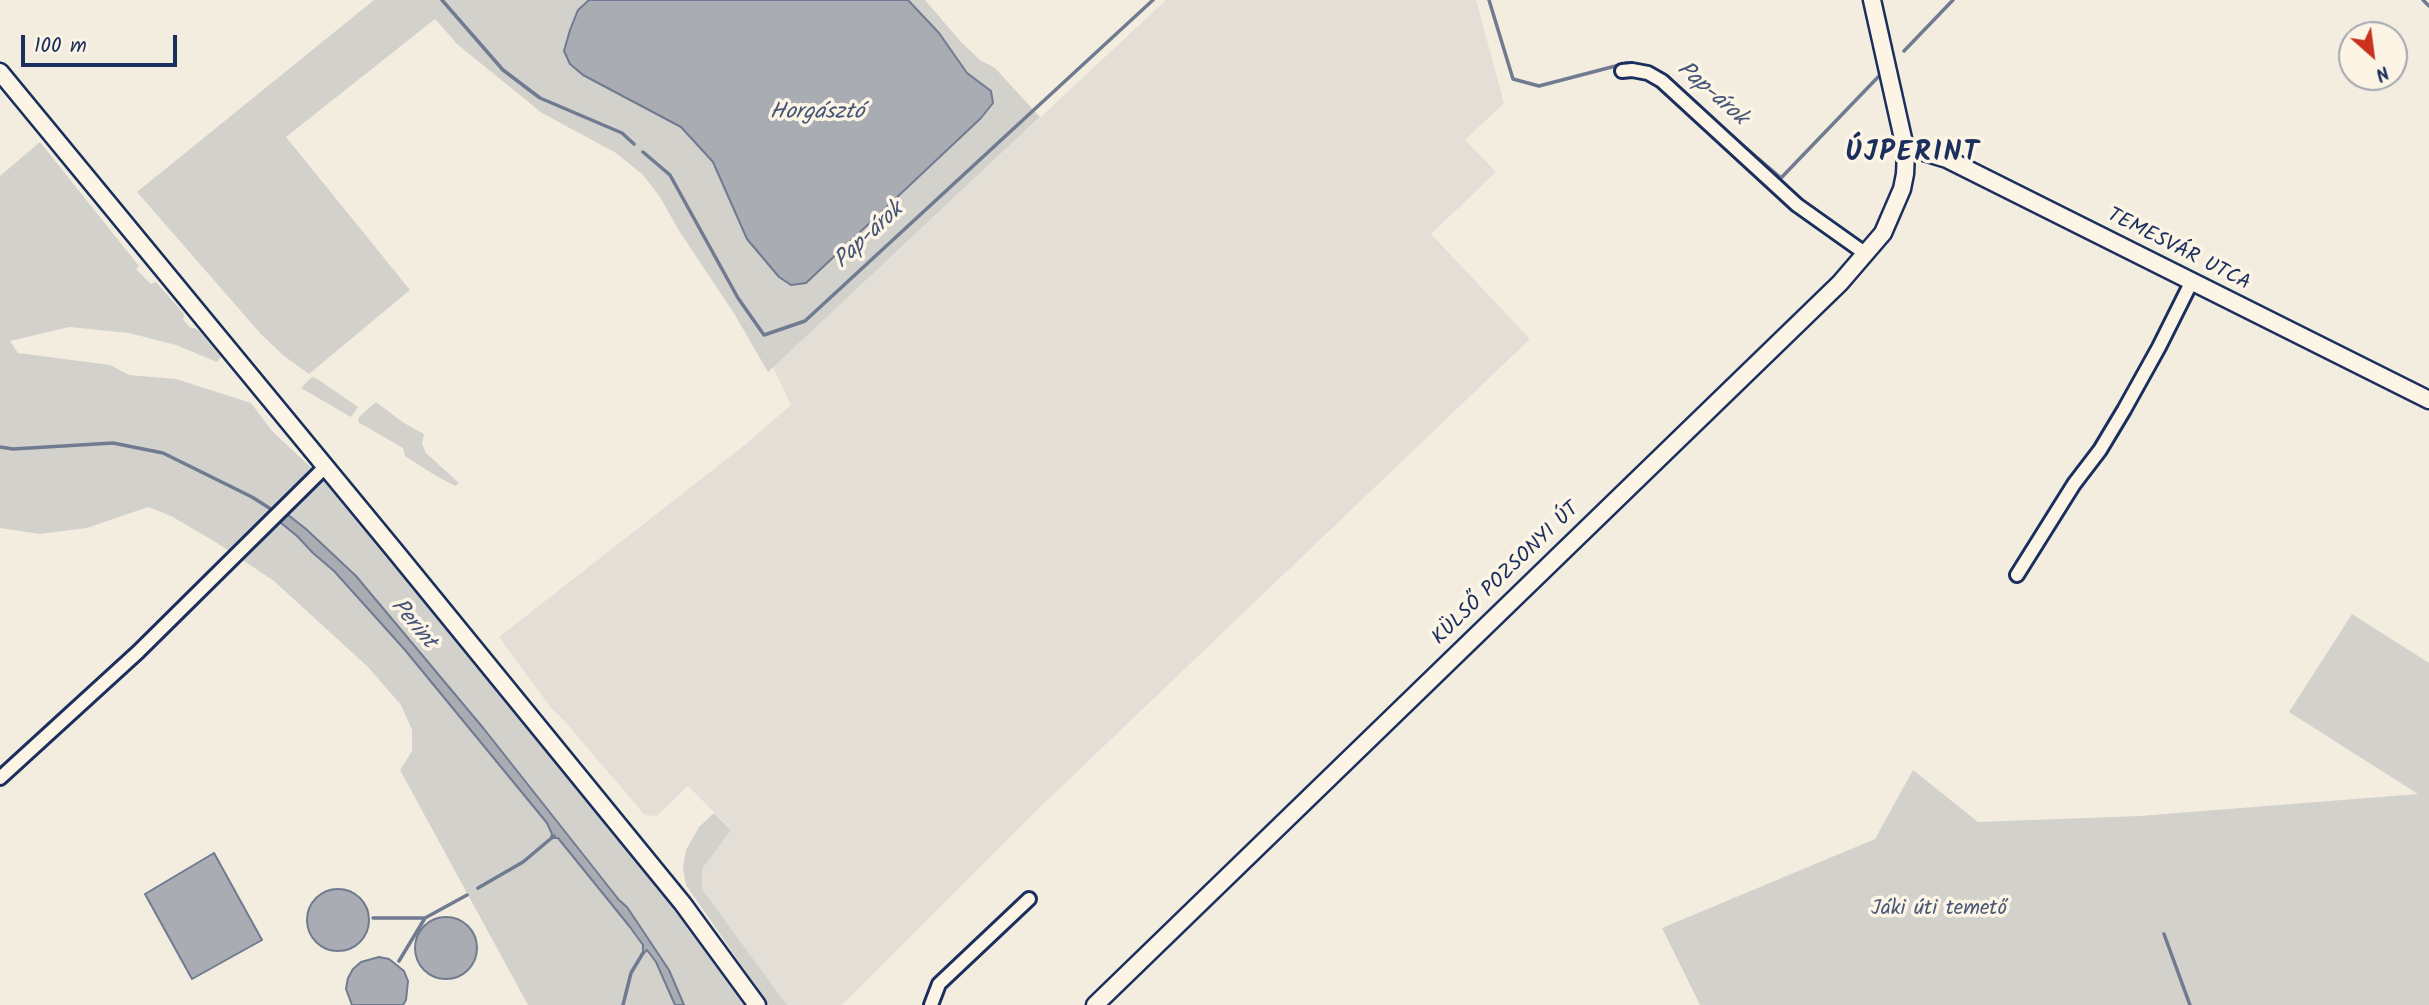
<!DOCTYPE html>
<html>
<head>
<meta charset="utf-8">
<style>
	body { margin:0 }
	#map { position:relative; width:2429px; height:1005px; overflow:hidden; background:#f3ede0; font-family:Kalam,sans-serif }
	canvas { display:block }
	.north { position:absolute; left:2338px; top:21px; width:70px; height:70px; box-sizing:border-box; background:#fcf5e5; border:2px solid #a2a6af; border-radius:50%; rotate:152deg; font-size:19px; font-weight:700; line-height:28px; text-align:center; color:#1b2f5e }
	.north::after { content:''; display:block; margin:auto; width:24px; height:32px; background:#c8321e; clip-path:polygon(50% 0,100% 100%,50% 72%,0 100%) }
	.scale { position:absolute; left:21px; top:35px; width:156px; height:32px; box-sizing:border-box; border:4px solid #1b2f5e; border-top:0; padding-left:9px; font-size:21px; line-height:24px; white-space:nowrap; color:#1b2f5e; -webkit-text-stroke:5px #fcf5e5; paint-order:stroke }
</style>
</head>
<body>
<div id="map">
<canvas width="2429" height="1005"></canvas>
<div class="north">N</div>
<div class="scale">100 m</div>
</div>
<script>
const ctx = document.querySelector('canvas').getContext('2d');
ctx.lineJoin = 'round';
function fill(path, color) { ctx.fillStyle = color; ctx.fill(path, 'evenodd'); }
const toPath = rows => new Path2D(rows.map(r => 'M' + r).join(''));
function stroke(path, color, width, dash) { ctx.strokeStyle = color; ctx.lineWidth = width; ctx.lineCap = dash ? 'butt' : 'round'; ctx.setLineDash(dash || []); ctx.stroke(path); }
function write(font, color, halo, rows, align = 'center') {
  ctx.font = font + ' Kalam,sans-serif'; ctx.lineWidth = 7; ctx.setLineDash([]); ctx.textBaseline = 'middle'; ctx.strokeStyle = halo; ctx.fillStyle = color; for (const [text, x, y, turn = 0] of rows) {
    ctx.save(); ctx.translate(x, y); ctx.rotate((+turn || 0) * Math.PI / 180); ctx.textAlign = isNaN(turn) ? turn : align; if (halo) ctx.strokeText(text, 0, 0); ctx.fillText(text, 0, 0); ctx.restore();
  }
}
fill(toPath([
	[1166,0,1476,0,1504,103,1465,140,1496,172,1431,234,1530,339,1036,811,842,1005,787,1005,702,889,702,869,731,829,688,786,658,815,650,816,644,814,560,716,551,708,499,637,746,444,791,405,773,367]
]), '#e3dfd6');
fill(toPath([
	[374,0,589,0,578,11,570,64,583,75,681,127,713,162,747,239,991,91,967,73,939,33,908,0,925,0,961,42,980,60,995,68,1040,117,768,372,735,315,678,229,660,197,643,175,616,153,542,113,457,44,435,19,286,137,410,290,309,374,284,356,260,333,137,192],
	[40,142,139,266,136,269,151,284,156,282,184,314,183,320,191,328,195,328,200,332,221,357,217,362,176,345,129,333,69,327,10,341,18,353,110,365,129,375,176,379,251,403,272,431,337,492,676,907,746,1005,528,1005,400,770,412,751,412,730,401,705,368,667,274,581,214,541,171,516,148,507,87,528,40,534,0,528,0,176],
	[312,377,319,380,358,407,351,417,301,388],
	[376,402,404,423,424,434,422,444,426,453,459,483,455,486,433,474,405,456,403,448,358,422,359,417],
	[2352,614,2429,663,2429,1005,1700,1005,1662,928,1875,839,1913,770,1978,822,2140,816,2418,794,2289,712],
	[714,813,731,830,702,869,702,889,787,1005,769,1005,686,885,683,868,686,850,699,827]
]), '#d3d1cc');
const water = toPath([
	[589,0,908,0,939,33,967,73,991,91,993,103,981,118,806,283,791,285,779,277,747,239,713,162,681,127,583,75,570,64,564,51,570,30,578,10,589,0],
	[278,507,306,529,356,576,484,729,619,900,627,907,669,970,684,1005,675,1005,656,962,647,950,643,954,643,945,630,927,558,838,551,838,552,834,547,823,405,650,334,571,313,553,297,536,270,514,278,507],
	[214,853,262,940,192,979,145,894,214,853],
	'307 920a31 31 0 1 1 62 0a31 31 0 1 1-62 0Z',
	'415 948a31 31 0 1 1 62 0a31 31 0 1 1-62 0Z',
	[379,957,389,959,404,971,408,981,406,1000,403,1005,352,1005,346,989,348,978,353,969,361,962,379,957]
]);
fill(water, '#a9acb3');
stroke(water, '#707a91', 2);
stroke(toPath([
	[442,0,503,70,540,98,622,133,634,144],
	[1489,0,1513,79,1539,86,1627,63,1635,65],
	[2423,0,2429,6],
	[1904,51,1953,0],
	[1711,118,1781,178,1879,76],
	[643,152,670,175,738,298,764,335,805,321,1153,0],
	[0,447,13,449,113,443,163,453,252,497,274,511],
	[478,888,523,862,554,836],
	[373,918,425,918,467,895],
	[2164,934,2190,1005],
	[399,961,425,918],
	[623,1005,631,973,643,953]
]), '#707a91', 3.5);
const minor = toPath([
	[1622,71,1632,70,1648,73,1662,81,1797,205,1866,254],
	[2017,575,2074,484,2100,450,2124,410,2159,347,2192,281],
	[0,778,138,652,325,467],
	[931,1005,939,984,1029,899]
]);
const major = toPath([
	[0,72,395,551,683,904,757,1005],
	[1906,152,1917,150,1947,159,2429,400],
	[1095,1005,1840,283,1883,233,1902,189,1905,174,1906,152,1872,0]
]);
stroke(minor, '#1b2f5e', 18);
stroke(major, '#1b2f5e', 21);
stroke(minor, '#fcf5e5', 12);
stroke(major, '#fcf5e5', 16);
write('21px', '#1b2f5e', '#fcf5e5', [
	["TEMESVÁR UTCA",2178,251,27],
	["KÜLSŐ POZSONYI ÚT",1507,575,-44]
]);
write('21px', '#49587a', '#fcf5e5', [
	["Jáki úti temető",1939,910]
]);
write('italic 23px', '#465478', '#fcf5e5', [
	["Pap-árok",1711,95,41],
	["Horgásztó",817,114],
	["Pap-árok",870,237,-43],
	["Perint",412,625,50]
]);
ctx.letterSpacing = '2px';
write('bold 28px', '#1b2f5e', '#fcf5e5', [
	["ÚJPERINT",1913,155]
]);
ctx.letterSpacing = '0px';
</script>
</body>
</html>
